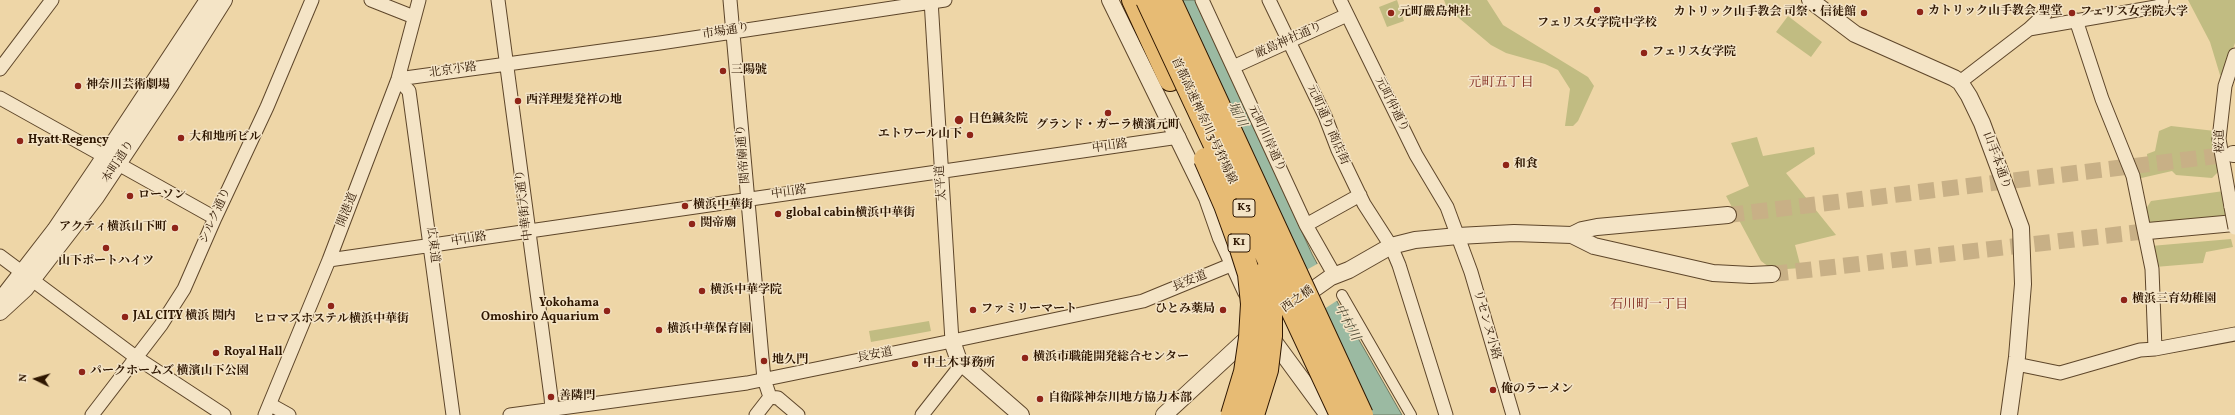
<!DOCTYPE html>
<html>
<head>
<meta charset="utf-8">
<style>
	body { margin:0 }
	#map { position:relative; width:2235px; height:415px; overflow:hidden; background:#eed6a7; font-family:Vollkorn,serif }
	canvas { display:block }
	.north { position:absolute; left:16px; top:359px; width:40px; height:40px; -webkit-text-stroke:3px #f4e4c6; paint-order:stroke; rotate:275deg; font-size:11px; font-weight:700; line-height:16px; text-align:center; color:#2e1600 }
	.north::after { content:''; display:block; margin:auto; width:14px; height:18px; background:#2e1600; clip-path:polygon(50% 0,100% 100%,50% 72%,0 100%) }
</style>
</head>
<body>
<div id="map">
<canvas width="2235" height="415"></canvas>
<div class="north">N</div>
</div>
<script>
const ctx = document.querySelector('canvas').getContext('2d');
ctx.lineJoin = 'round';
function fill(path, color) { ctx.fillStyle = color; ctx.fill(path, 'evenodd'); }
const toPath = rows => new Path2D(rows.map(r => 'M' + r).join(''));
function stroke(path, color, width, dash) { ctx.strokeStyle = color; ctx.lineWidth = width; ctx.lineCap = dash ? 'butt' : 'round'; ctx.setLineDash(dash || []); ctx.stroke(path); }
function write(font, color, halo, rows, align = 'center') {
  ctx.font = font + ' Vollkorn,"Noto Serif JP",serif'; ctx.lineWidth = 3; ctx.setLineDash([]); ctx.textBaseline = 'middle'; ctx.strokeStyle = halo; ctx.fillStyle = color; for (const [text, x, y, turn = 0] of rows) {
    ctx.save(); ctx.translate(x, y); ctx.rotate((+turn || 0) * Math.PI / 180); ctx.textAlign = isNaN(turn) ? turn : align; if (halo) ctx.strokeText(text, 0, 0); ctx.fillText(text, 0, 0); ctx.restore();
  }
}
fill(toPath([
	[1397,0,1404,21,1387,27,1379,7],
	[1444,0,1487,0,1503,25,1588,77,1594,86,1578,121,1573,126,1565,126,1570,89,1558,70,1545,64,1506,53,1491,45,1447,8],
	[2188,0,2235,0,2235,43,2223,76,2220,75,2210,42],
	[1788,16,1822,42,1811,57,1776,32],
	[2171,126,2215,131,2219,171,2212,178,2176,175,2172,171,2137,179,2134,170,2148,167,2147,154,2155,151,2159,131],
	[1757,137,1763,156,1814,147,1815,154,1786,173,1836,235,1795,245,1801,268,1773,270,1761,261,1726,196,1749,186,1731,143],
	[2224,191,2228,215,2146,224,2144,212,2151,201],
	[2231,239,2233,247,2206,252,2203,263,2155,267,2151,246],
	[929,321,931,331,871,342,869,331]
]), '#c1bc82');
const water = toPath([
	[1139,0,1196,0,1312,254,1339,305,1402,415,1345,415,1139,0]
]);
fill(water, '#9bbaa2');
stroke(water, '#6f7861', 1);
fill(toPath([
	[1319,263,1338,300,1292,330,1272,289]
]), '#eed6a7');
stroke(toPath([
	[1728,215,2233,154],
	[1772,274,2148,231]
]), '#c8b086', 16, [16, 8]);
const pedestrian = toPath([
	[1342,295,1411,415]
]);
const minor = toPath([
	[371,0,414,17],
	[498,0,551,397,552,410,550,415],
	[730,0,762,358,764,379,770,397],
	[931,0,952,341],
	[1202,0,1306,225,1335,276],
	[1269,0,1325,116,1338,150,1364,204,1391,246,1399,265,1446,415],
	[1340,0,1416,155,1447,207,1471,272,1513,415],
	[2076,20,2102,99,2133,176,2152,269,2155,349],
	[2029,29,2045,14],
	[1233,67,1347,15],
	[0,69,52,0],
	[398,79,660,43,945,0],
	[398,79,409,91,453,415],
	[1960,82,2029,29,2161,6,2162,0],
	[0,98,215,218],
	[2231,207,2219,139,2225,86,2235,55],
	[1306,225,1360,195],
	[0,256,137,358,224,415],
	[329,260,1179,137],
	[2016,364,2060,373,2140,350,2155,349,2235,334],
	[770,397,778,398,798,415],
	[271,405,289,415],
	[92,415,161,325,184,289,215,218,267,107,312,0],
	[265,415,329,260,398,79,419,0],
	[510,415,747,383,952,341,1143,301,1233,264],
	[756,415,770,397],
	[922,415,962,364]
]);
const tertiary = toPath([
	[1110,0,1207,198,1221,238,1246,292],
	[1810,0,1855,34,1954,78,1960,82,1969,96,1982,123,2021,228,2023,284,2017,357,2009,415],
	[2233,154,2235,154],
	[2148,231,2235,223],
	[1572,235,1582,230,1597,227,1728,215],
	[0,301,55,230,97,168,208,0],
	[1297,301,1331,277,1349,270,1391,246,1415,240,1458,236,1514,233,1572,235,1594,246,1713,273,1751,275,1772,274],
	[0,312,25,289,96,197,171,84,224,0],
	[1267,332,1328,415],
	[952,341,959,361,1021,415],
	[1164,415,1253,333]
]);
const motorway = toPath([
	[1133,0,1170,80]
]);
stroke(pedestrian, '#5e462a', 12);
stroke(minor, '#5e462a', 15);
stroke(tertiary, '#5e462a', 18);
stroke(motorway, '#2e1600', 24);
stroke(pedestrian, '#f4e4c6', 10);
stroke(minor, '#f4e4c6', 13);
stroke(tertiary, '#f4e4c6', 16);
stroke(motorway, '#e7bb74', 22);
const minorBridge = toPath([
	[2231,207,2235,228]
]);
const motorwayBridge = toPath([
	[1147,0,1341,415],
	[1170,0,1362,415],
	[1205,159,1225,205,1241,249,1249,274,1252,304,1250,338,1245,372,1232,415],
	[1253,415,1267,370,1271,336,1271,305,1266,272]
]);
stroke(minorBridge, '#5e462a', 15, []);
stroke(motorwayBridge, '#2e1600', 24, []);
stroke(minorBridge, '#f4e4c6', 13);
stroke(motorwayBridge, '#e7bb74', 22);
for (const [x, y, r, color] of [
	[1597,10,4,"#8f2418"],
	[1920,12,4,"#8f2418"],
	[1391,13,4,"#8f2418"],
	[1864,13,4,"#8f2418"],
	[2072,13,4,"#8f2418"],
	[1644,53,4,"#8f2418"],
	[723,71,4,"#8f2418"],
	[78,86,4,"#8f2418"],
	[518,101,4,"#8f2418"],
	[1108,113,4,"#8f2418"],
	[959,120,5,"#8f2418"],
	[970,135,4,"#8f2418"],
	[181,138,4,"#8f2418"],
	[20,141,4,"#8f2418"],
	[1506,165,4,"#8f2418"],
	[130,196,4,"#8f2418"],
	[685,206,4,"#8f2418"],
	[778,214,4,"#8f2418"],
	[692,224,4,"#8f2418"],
	[175,228,4,"#8f2418"],
	[106,248,4,"#8f2418"],
	[702,291,4,"#8f2418"],
	[2124,300,4,"#8f2418"],
	[331,306,4,"#8f2418"],
	[973,310,4,"#8f2418"],
	[1223,310,4,"#8f2418"],
	[607,311,4,"#8f2418"],
	[125,317,4,"#8f2418"],
	[659,330,4,"#8f2418"],
	[216,353,4,"#8f2418"],
	[1025,358,4,"#8f2418"],
	[764,361,4,"#8f2418"],
	[915,364,4,"#8f2418"],
	[82,372,4,"#8f2418"],
	[1493,390,4,"#8f2418"],
	[551,397,4,"#8f2418"],
	[1040,399,4,"#8f2418"]
]) { const dot = new Path2D(); dot.arc(x, y, r, 0, 2 * Math.PI); ctx.fillStyle = color; ctx.fill(dot); stroke(dot, '#f4e4c6', 1.5); }
for (const [x, y, w] of [
	[1244,208,22],
	[1239,243,22]
]) { const box = new Path2D(); box.roundRect(x - w / 2, y - 9, w, 18, 3); ctx.fillStyle = '#f4e4c6'; ctx.fill(box); stroke(box, '#2e1600', 1); }
write('bold 11px', '#2e1600', null, [
	["K3",1244,208],
	["K1",1239,243]
]);
write('bold 12px', '#2e1600', '#f4e4c6', [
	["カトリック山手教会 聖堂",1928,12],
	["元町嚴島神社",1399,13],
	["カトリック山手教会 司祭・信徒館",1856,13,"right"],
	["フェリス女学院大学",2080,13],
	["フェリス女学院中学校",1597,24,"center"],
	["フェリス女学院",1652,53],
	["三陽號",731,71],
	["神奈川芸術劇場",86,86],
	["西洋理髪発祥の地",526,101],
	["日色鍼灸院",968,120],
	["グランド・ガーラ横濱元町",1108,126,"center"],
	["エトワール山下",962,135,"right"],
	["大和地所ビル",189,138],
	["Hyatt Regency",28,141],
	["和食",1514,165],
	["ローソン",138,196],
	["横浜中華街",693,206],
	["global cabin横浜中華街",786,214],
	["関帝廟",700,224],
	["アクティ横浜山下町",167,228,"right"],
	["山下ポートハイツ",106,262,"center"],
	["横浜中華学院",710,291],
	["横浜三育幼稚園",2132,300],
	["Yokohama",599,304,"right"],
	["Omoshiro Aquarium",599,318,"right"],
	["ファミリーマート",981,310],
	["ひとみ薬局",1215,310,"right"],
	["JAL CITY 横浜 関内",133,317],
	["ヒロマスホステル横浜中華街",331,320,"center"],
	["横浜中華保育園",667,330],
	["Royal Hall",224,353],
	["横浜市職能開発総合センター",1033,358],
	["地久門",772,361],
	["中土木事務所",923,364],
	["パークホームズ 横濱山下公園",90,372],
	["俺のラーメン",1501,390],
	["善隣門",559,397],
	["自衛隊神奈川地方協力本部",1048,399]
], 'left');
write('12px', '#2e1600', '#f4e4c6', [
	["市場通り",726,32,-9],
	["厳島神社通り",1289,41,-24],
	["北京小路",453,71,-8],
	["元町仲通り",1391,105,63],
	["首都高速神奈川3号狩場線",1203,121,65],
	["元町通り 商店街",1327,125,66],
	["元町川岸通り",1266,139,65],
	["桜道",2221,141,-92],
	["中山路",1110,147,-8],
	["関帝廟通り",744,154,-95],
	["山手本通り",1996,161,70],
	["本町通り",119,162,-57],
	["太平道",942,183,-94],
	["中山路",789,193,-8],
	["中華街大通り",525,205,-97],
	["開港道",348,210,-69],
	["シルク通り",216,216,-66],
	["中山路",469,240,-9],
	["広東道",432,245,83],
	["長安道",1190,282,-22],
	["西之橋",1298,300,-35],
	["リセンヌ小路",1486,325,74],
	["長安道",875,356,-11]
]);
write('13px', '#7a1f14', '#f4e4c6', [
	["元町五丁目",1501,84],
	["石川町一丁目",1649,306]
]);
write('italic 13px', '#544f39', '#f4e4c6', [
	["堀川",1236,115,63],
	["中村川",1346,323,61]
]);
</script>
</body>
</html>
